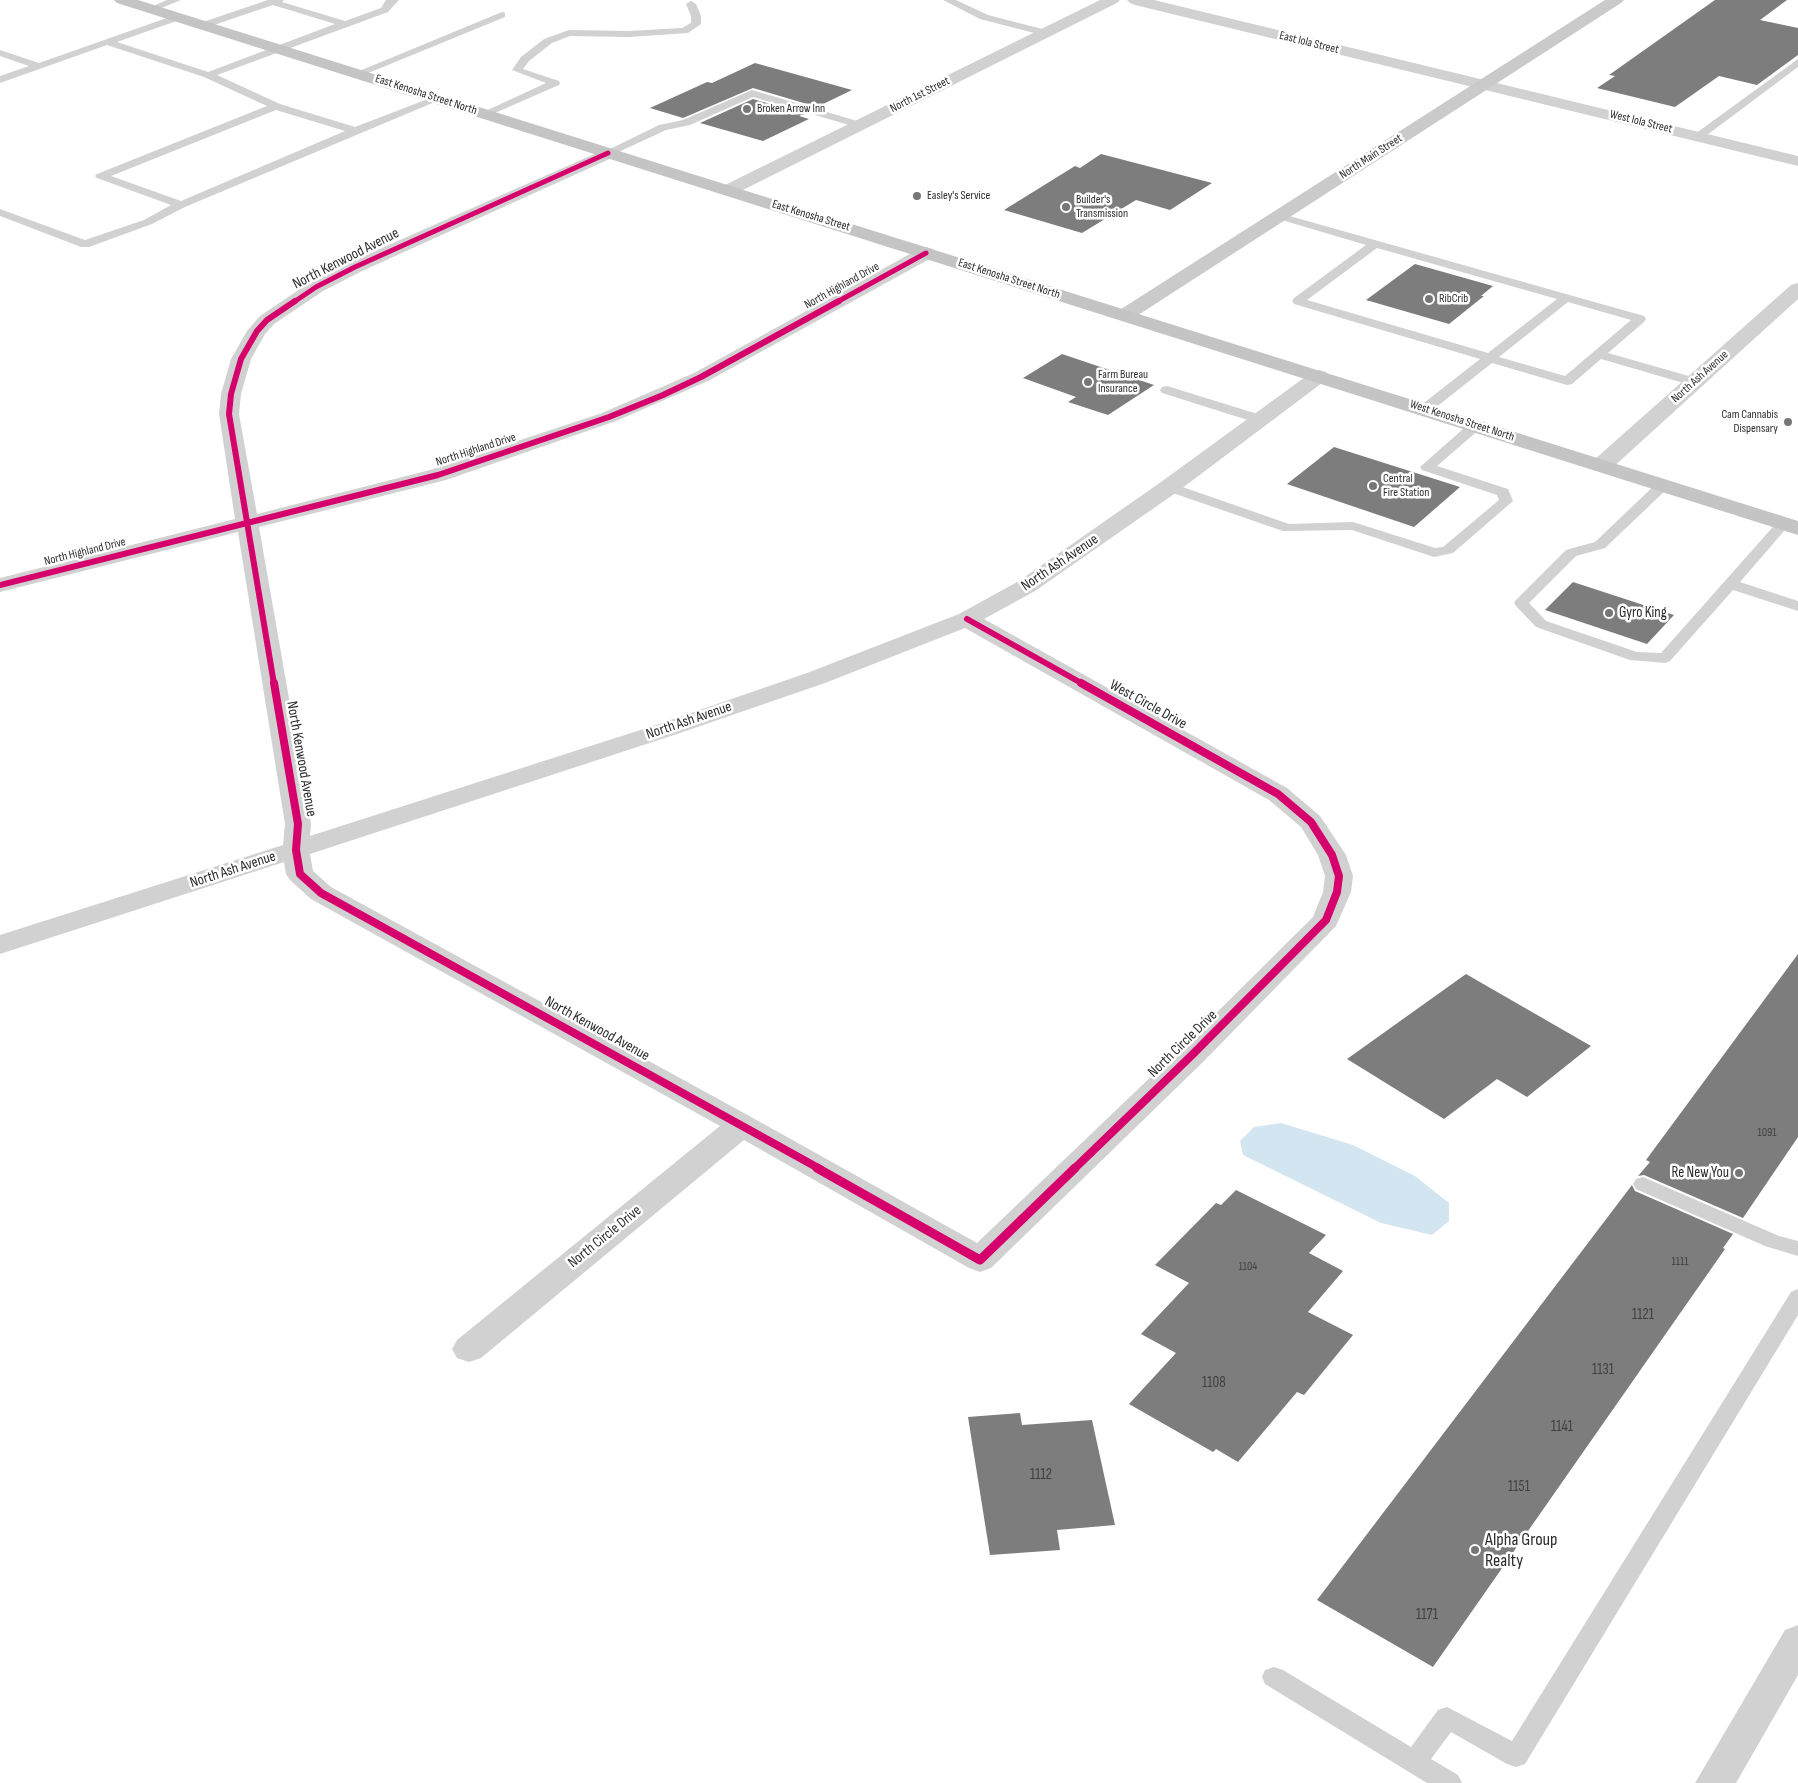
<!DOCTYPE html>
<html>
<head>
<meta charset="utf-8">
<style>
	body { margin:0 }
	canvas { display:block; background:#fff }
</style>
</head>
<body>
<canvas width="1798" height="1783"></canvas>
<script>
const ctx = document.querySelector('canvas').getContext('2d');
ctx.lineJoin = 'round';
function fill(path, color) { ctx.fillStyle = color; ctx.fill(path, 'evenodd'); }
const toPath = rows => new Path2D(rows.map(r => 'M' + r).join(''));
function stroke(path, color, width, dash) { ctx.strokeStyle = color; ctx.lineWidth = width; ctx.lineCap = dash ? 'butt' : 'round'; ctx.setLineDash(dash || []); ctx.stroke(path); }
function write(font, color, halo, rows, align = 'center') {
  ctx.font = font + ' "Sofia Sans Condensed",sans-serif'; ctx.lineWidth = 5; ctx.setLineDash([]); ctx.textBaseline = 'middle'; ctx.strokeStyle = halo; ctx.fillStyle = color; for (const [text, x, y, turn = 0] of rows) {
    ctx.save(); ctx.translate(x, y); ctx.rotate((+turn || 0) * Math.PI / 180); ctx.textAlign = isNaN(turn) ? turn : align; if (halo) ctx.strokeText(text, 0, 0); ctx.fillText(text, 0, 0); ctx.restore();
  }
}
fill(toPath([
	[1281,1123,1353,1145,1415,1176,1449,1203,1449,1221,1432,1235,1381,1223,1243,1155,1240,1141,1254,1127]
]), '#d4e5f2');
fill(toPath([
	[1715,0,1787,0,1760,20,1798,28,1798,55,1757,85,1719,76,1675,107,1597,88,1615,76,1609,75],
	[755,63,852,90,817,107,753,88,683,118,650,108,707,82,712,83],
	[753,99,804,114,799,116,809,119,763,141,700,123],
	[1101,154,1212,183,1170,210,1136,200,1082,233,1004,210,1075,166,1080,168],
	[1415,264,1493,286,1481,296,1484,296,1449,324,1366,300],
	[1062,354,1154,385,1108,415,1068,402,1076,397,1023,378],
	[1334,447,1460,487,1414,527,1287,484],
	[1573,582,1674,615,1647,644,1545,610],
	[1798,954,1798,1137,1743,1218,1644,1175,1638,1176,1650,1162,1646,1160],
	[1466,974,1591,1046,1527,1097,1497,1079,1444,1119,1347,1059],
	[1632,1185,1635,1191,1733,1234,1723,1248,1725,1249,1433,1667,1317,1600],
	[1236,1190,1326,1235,1309,1253,1343,1271,1308,1312,1353,1335,1304,1395,1297,1392,1238,1462,1216,1449,1213,1452,1129,1404,1176,1353,1141,1334,1189,1283,1155,1265,1216,1203,1221,1205],
	[1020,1413,1022,1425,1092,1420,1115,1525,1057,1530,1060,1550,990,1555,968,1417]
]), '#7d7d7d');
fill(toPath([
	[167,0,181,0,154,11,151,12,146,9,167,0],
	[268,0,284,0,282,2,345,21,381,8,386,0,399,0,388,12,217,75,280,104,355,127,433,97,441,97,442,99,185,207,152,224,89,247,81,247,0,216,0,209,85,240,144,220,171,205,97,178,95,176,97,174,267,106,204,77,107,45,0,83,0,76,29,66,0,56,0,50,39,63,178,14,183,17,182,19,117,42,208,72,335,24,273,5,208,27,200,27,199,25,200,23,268,0],
	[276,110,345,131,181,201,111,176,276,110],
	[943,0,956,0,988,15,1050,31,1051,33,1046,36,980,19,943,0],
	[691,1,696,4,701,16,701,24,688,33,629,37,570,36,552,43,529,61,523,69,559,81,560,83,559,85,488,116,480,116,479,114,546,83,512,70,521,57,544,39,569,30,629,31,682,28,691,23,691,16,686,4,691,1],
	[502,12,505,13,505,17,361,76,353,76,352,74,502,12],
	[1798,59,1798,67,1703,138,1695,138,1694,136,1695,134,1798,59],
	[752,90,864,123,865,125,864,127,856,127,753,97,690,125,666,130,612,155,604,155,602,153,659,125,683,120,752,90],
	[1279,213,1644,316,1646,319,1644,322,1608,353,1699,379,1701,382,1694,386,1601,359,1572,384,1567,385,1492,363,1430,412,1420,412,1418,409,1420,406,1480,359,1294,304,1292,301,1294,298,1366,245,1275,218,1273,216,1275,214,1279,213],
	[1377,248,1557,299,1488,353,1307,300,1377,248],
	[1568,302,1631,320,1565,376,1499,357,1568,302],
	[1167,386,1264,416,1266,419,1264,422,1254,422,1162,393,1160,390,1162,387,1167,386],
	[1476,421,1483,425,1481,428,1437,466,1508,489,1513,501,1453,553,1434,557,1352,530,1283,531,1164,490,1162,487,1164,484,1174,484,1289,524,1353,522,1435,548,1443,547,1499,500,1497,495,1422,470,1420,467,1471,422,1476,421],
	[1663,481,1668,482,1670,485,1668,488,1605,548,1576,556,1529,603,1546,621,1637,652,1661,653,1779,520,1784,519,1789,520,1791,523,1740,582,1798,601,1798,611,1733,590,1670,661,1665,663,1630,660,1536,627,1516,606,1514,603,1516,600,1566,550,1595,542,1658,482,1663,481],
	[1643,1177,1779,1236,1798,1241,1798,1256,1765,1246,1636,1189,1633,1184,1636,1179,1643,1177],
	[1798,1289,1798,1315,1525,1764,1516,1767,1507,1764,1451,1732,1431,1759,1458,1775,1462,1783,1427,1783,1265,1684,1262,1677,1265,1670,1274,1667,1283,1670,1411,1747,1438,1710,1447,1707,1512,1741,1791,1292,1798,1289]
]), '#d1d1d1');
fill(toPath([
	[1100,0,1120,0,1117,3,735,194,729,195,723,194,720,190,723,186,1100,0],
	[1127,0,1154,0,1798,156,1798,166,1135,5,1130,3,1127,0],
	[608,148,614,149,617,153,614,157,362,271,323,291,274,324,265,334,251,359,241,394,239,414,257,514,430,470,602,413,694,373,919,249,926,247,933,249,935,253,933,257,708,381,616,421,446,480,259,527,311,824,310,836,659,724,807,673,959,614,1019,581,1161,482,1312,372,1319,370,1326,372,1329,376,1326,380,1177,492,1035,591,984,619,1287,788,1320,816,1346,855,1353,876,1351,892,1336,926,1203,1062,991,1268,980,1272,969,1268,744,1140,481,1358,469,1362,457,1358,452,1349,457,1340,720,1126,311,899,290,880,286,874,284,862,0,954,0,935,283,845,285,824,238,532,0,592,0,578,235,519,219,414,221,394,231,359,247,331,260,316,309,283,348,263,608,148],
	[965,628,1269,800,1301,827,1318,855,1325,876,1323,892,1313,917,1181,1048,977,1243,753,1118,331,887,313,871,310,854,677,734,825,683,965,628],
	[1798,283,1798,299,1610,470,1602,472,1594,470,1591,465,1594,460,1791,285,1798,283],
	[1798,1625,1798,1675,1736,1783,1695,1783,1785,1630,1798,1625]
]), '#d1d1d1');
fill(toPath([
	[1605,0,1624,0,1621,3,1132,319,1125,321,1118,319,1115,315,1118,311,1605,0]
]), '#cacaca');
fill(toPath([
	[114,0,138,0,1798,521,1798,535,117,3,114,0]
]), '#c4c4c4');
stroke(toPath([
	[294,302,316,287,355,267,608,153],
	[837,302,926,253]
]), '#d6006c', 5);
stroke(toPath([
	[0,585,438,475,609,417,663,395,701,377,839,301],
	[967,619,1083,684],
	[274,684,229,414,231,394,241,359,257,331,267,320,295,301]
]), '#d6006c', 6);
stroke(toPath([
	[274,683,298,824,296,850,300,874,321,893,820,1169],
	[1074,1169,1192,1055,1326,920,1337,892,1339,876,1332,855,1311,822,1278,794,1081,683]
]), '#d6006c', 8);
stroke(toPath([
	[817,1168,980,1260,1075,1168]
]), '#d6006c', 9);
for (const [x, y, r, color] of [
	[747,109,5,"#767676"],
	[917,196,5,"#767676"],
	[1066,207,5,"#767676"],
	[1429,299,5,"#767676"],
	[1088,382,5,"#767676"],
	[1788,422,5,"#767676"],
	[1373,486,5,"#767676"],
	[1609,613,5,"#767676"],
	[1739,1173,5,"#767676"],
	[1475,1550,5,"#767676"]
]) { const dot = new Path2D(); dot.arc(x, y, r, 0, 2 * Math.PI); ctx.fillStyle = color; ctx.fill(dot); stroke(dot, '#fff', 2); }
write('12px', '#2c2c2c', '#fff', [
	["East Iola Street",1309,43,14],
	["East Kenosha Street North",426,95,18],
	["North 1st Street",920,95,-27],
	["West Iola Street",1641,122,14],
	["North Main Street",1371,157,-33],
	["East Kenosha Street",811,216,17],
	["East Kenosha Street North",1009,279,18],
	["North Highland Drive",842,286,-29],
	["North Ash Avenue",1700,377,-42],
	["West Kenosha Street North",1462,421,18],
	["North Highland Drive",476,450,-18],
	["North Highland Drive",85,552,-14]
]);
write('12px', '#2c2c2c', '#fff', [
	["Broken Arrow Inn",757,109],
	["Easley's Service",927,196],
	["Builder's",1076,200],
	["Transmission",1076,214],
	["RibCrib",1439,299],
	["Farm Bureau",1098,375],
	["Insurance",1098,389],
	["Cam Cannabis",1778,415,"right"],
	["Dispensary",1778,429,"right"],
	["Central",1383,479],
	["Fire Station",1383,493]
], 'left');
write('12px', '#404040', null, [
	["1091",1767,1133],
	["1111",1680,1262],
	["1104",1248,1267]
]);
write('15px', '#2c2c2c', '#fff', [
	["North Kenwood Avenue",346,259,-27],
	["North Ash Avenue",1060,563,-34],
	["West Circle Drive",1148,705,29],
	["North Ash Avenue",689,721,-19],
	["North Kenwood Avenue",301,759,80],
	["North Ash Avenue",233,870,-18],
	["North Kenwood Avenue",597,1029,29],
	["North Circle Drive",1183,1044,-44],
	["North Circle Drive",605,1237,-39]
]);
write('15px', '#2c2c2c', '#fff', [
	["Gyro King",1619,613],
	["Re New You",1729,1173,"right"]
], 'left');
write('15px', '#404040', null, [
	["1121",1643,1315],
	["1131",1603,1370],
	["1108",1214,1383],
	["1141",1562,1427],
	["1112",1041,1475],
	["1151",1519,1487],
	["1171",1427,1615]
]);
write('18px', '#2c2c2c', '#fff', [
	["Alpha Group",1485,1540],
	["Realty",1485,1561]
], 'left');
</script>
</body>
</html>
